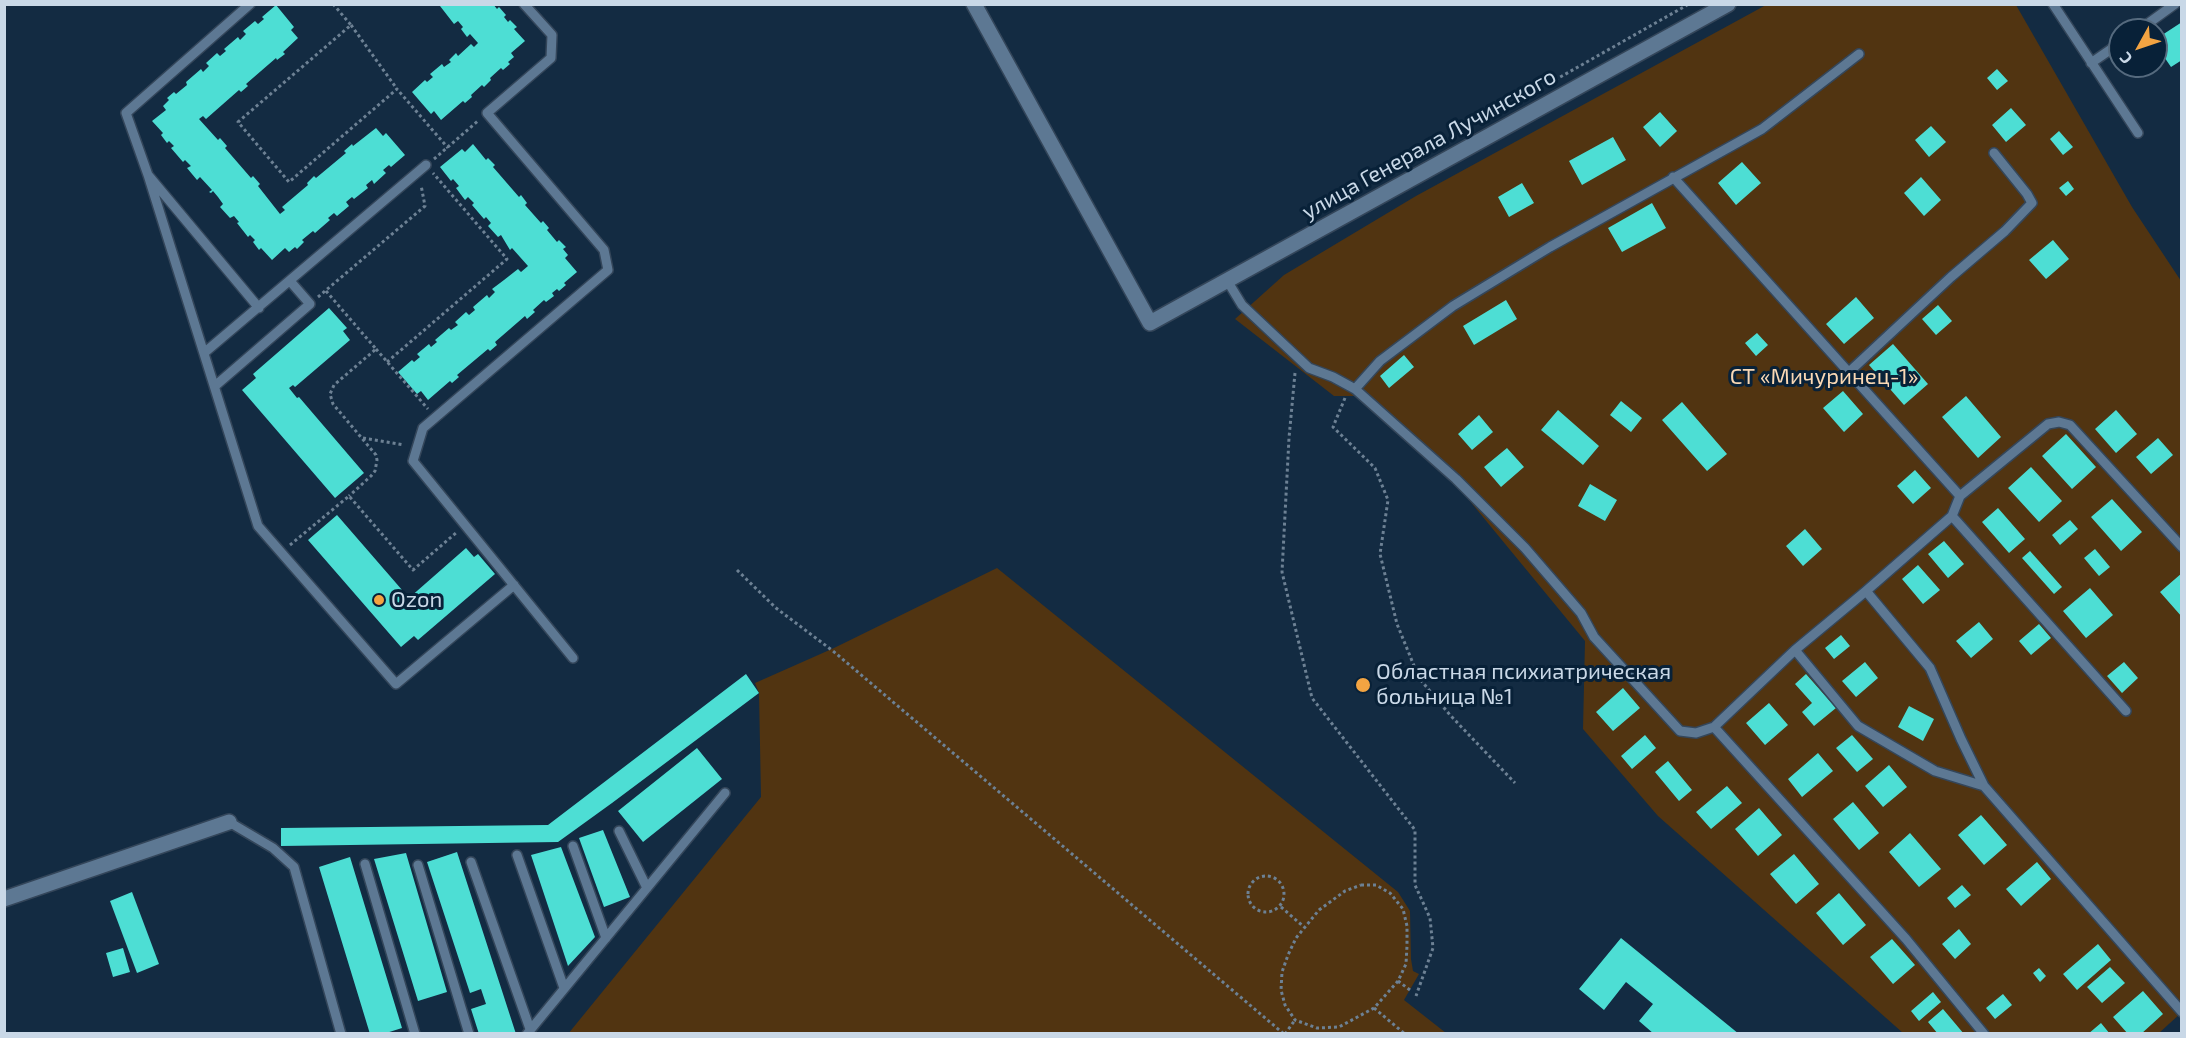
<!DOCTYPE html>
<html>
<head>
<meta charset="utf-8">
<style>
	body { margin:0 }
	#map { position:relative; width:2186px; height:1038px; overflow:hidden; background:#132b42; font-family:"Exo 2",sans-serif }
	canvas { display:block }
	.frame { position:absolute; inset:0; border:6px solid #c9d8e7; pointer-events:none }
	.north { position:absolute; left:2108px; top:18px; width:60px; height:60px; box-sizing:border-box; background:#082138; border:2px solid #556a7e; border-radius:50%; rotate:230deg; font-size:16px; font-weight:700; line-height:24px; text-align:center; color:#c9d8e7 }
	.north::after { content:''; display:block; margin:auto; width:21px; height:27px; background:#f3a442; clip-path:polygon(50% 0,100% 100%,50% 72%,0 100%) }
</style>
</head>
<body>
<div id="map">
<canvas width="2186" height="1038"></canvas>
<div class="frame"></div>
<div class="north">С</div>
</div>
<script>
const ctx = document.querySelector('canvas').getContext('2d');
ctx.lineJoin = 'round';
function fill(path, color) { ctx.fillStyle = color; ctx.fill(path, 'evenodd'); }
const toPath = rows => new Path2D(rows.map(r => 'M' + r).join(''));
function stroke(path, color, width, dash) { ctx.strokeStyle = color; ctx.lineWidth = width; ctx.lineCap = dash ? 'butt' : 'round'; ctx.setLineDash(dash || []); ctx.stroke(path); }
function write(font, color, halo, rows, align = 'center') {
  ctx.font = font + ' "Exo 2",sans-serif'; ctx.lineWidth = 6; ctx.setLineDash([]); ctx.textBaseline = 'middle'; ctx.strokeStyle = halo; ctx.fillStyle = color; for (const [text, x, y, turn = 0] of rows) {
    ctx.save(); ctx.translate(x, y); ctx.rotate((+turn || 0) * Math.PI / 180); ctx.textAlign = isNaN(turn) ? turn : align; if (halo) ctx.strokeText(text, 0, 0); ctx.fillText(text, 0, 0); ctx.restore();
  }
}
fill(toPath([
	[1766,5,2016,5,2132,207,2181,281,2181,1013,2159,1033,1903,1033,1658,816,1583,729,1585,641,1450,477,1356,396,1334,396,1235,319,1284,275,1416,196],
	[997,568,1398,892,1410,911,1411,959,1413,971,1419,974,1404,1000,1446,1033,568,1034,761,797,759,693,755,683,834,648]
]), '#513411');
fill(toPath([
	[441,4,493,4,497,9,499,7,506,15,504,17,508,22,510,20,517,27,514,29,525,41,511,53,514,57,508,62,510,64,503,70,501,68,490,78,491,80,484,87,482,85,471,95,472,97,465,103,463,101,441,120,434,111,431,114,412,92,425,80,427,82,433,77,430,74,442,64,444,67,451,62,449,60,456,53,458,56,471,44,474,47,478,43,470,34,467,37,461,29,463,27,458,21,454,24,440,6],
	[276,5,294,27,291,30,298,38,283,52,285,54,277,60,276,58,246,84,248,86,241,92,239,90,206,119,203,116,199,119,218,140,220,138,227,146,225,148,251,178,253,176,260,184,258,186,280,214,285,210,282,207,308,185,307,183,314,176,316,178,346,153,344,151,352,144,353,146,376,128,383,136,386,133,405,155,391,167,389,165,383,170,386,173,374,184,372,180,366,185,368,188,354,199,352,197,346,202,349,206,337,216,334,213,328,218,330,220,315,233,313,231,302,240,304,242,297,249,295,247,289,252,285,248,272,260,261,248,259,250,253,242,255,240,250,235,248,237,237,223,239,222,234,216,230,218,220,207,223,204,218,197,213,191,211,193,209,192,212,190,200,177,197,180,187,168,191,166,185,160,183,162,171,148,174,146,169,141,167,143,161,135,163,133,152,121,166,110,163,106,169,100,167,98,174,92,176,94,187,85,186,82,201,69,203,72,209,66,206,63,217,53,220,56,226,51,224,49,238,37,240,40,246,34,243,31,255,21,258,24,264,19,262,17],
	[2182,22,2182,60,2171,67,2156,45,2156,39],
	[1997,69,2008,81,1997,90,1987,78],
	[2011,108,2026,125,2006,142,1992,125],
	[1660,112,1677,131,1660,147,1643,127],
	[1931,126,1946,142,1929,157,1915,140],
	[2059,131,2073,147,2063,155,2050,139],
	[1613,137,1626,160,1582,185,1569,161],
	[473,144,486,160,488,158,495,165,493,167,519,197,521,195,527,203,525,205,541,223,543,221,549,228,547,230,557,242,559,240,566,247,563,249,568,255,565,258,577,272,564,283,566,285,559,291,557,289,552,293,554,296,546,302,544,300,533,310,535,312,527,319,525,316,495,342,497,345,490,351,488,349,457,375,459,377,452,383,450,381,428,400,421,391,417,394,398,372,412,360,414,362,420,357,417,354,429,344,431,347,437,342,435,340,449,328,451,330,458,325,455,322,466,312,469,315,475,310,473,307,487,295,489,298,495,292,492,289,504,280,518,269,521,272,528,266,512,248,510,250,501,235,498,237,488,226,491,223,486,217,484,219,472,205,474,203,468,197,465,200,456,188,459,186,453,179,451,181,440,167,462,149,465,152],
	[1742,162,1761,183,1736,205,1718,183],
	[1921,177,1941,200,1924,216,1904,193],
	[2068,181,2074,189,2066,196,2059,188],
	[1522,183,1534,203,1509,217,1498,197],
	[1652,203,1666,228,1622,252,1608,228],
	[2053,240,2069,259,2046,279,2029,260],
	[1856,297,1874,318,1844,344,1826,324],
	[1506,300,1517,319,1474,345,1463,326],
	[1938,305,1952,321,1936,335,1922,319],
	[329,308,347,328,343,331,350,340,295,387,293,385,289,388,297,398,299,397,364,473,335,498,242,390,256,378,253,374],
	[1757,333,1768,345,1756,356,1745,343],
	[1893,344,1928,384,1904,405,1869,365],
	[1404,355,1414,367,1389,388,1380,376],
	[1843,391,1863,414,1844,432,1823,408],
	[1966,396,2001,437,1978,458,1942,417],
	[1621,401,1642,418,1631,432,1610,415],
	[1682,402,1727,454,1707,471,1662,420],
	[1558,410,1599,446,1583,465,1541,430],
	[2116,410,2137,434,2116,453,2095,429],
	[1479,415,1493,432,1472,450,1458,434],
	[2066,434,2096,467,2072,489,2042,456],
	[2158,438,2173,455,2151,474,2136,457],
	[1507,448,1524,467,1501,487,1484,467],
	[2031,467,2062,501,2039,522,2008,488],
	[1915,470,1931,488,1913,504,1897,486],
	[1590,484,1617,500,1605,521,1578,506],
	[2112,499,2142,532,2121,551,2091,517],
	[1998,508,2025,539,2009,553,1982,522],
	[337,515,409,598,466,548,474,557,478,554,495,574,418,640,414,636,401,647,308,540],
	[2070,520,2078,529,2060,545,2052,535],
	[1805,529,1822,549,1803,566,1786,546],
	[1944,541,1964,564,1948,578,1928,554],
	[2095,549,2110,567,2099,576,2084,558],
	[2030,551,2062,587,2054,594,2022,558],
	[1918,565,1940,590,1923,604,1902,579],
	[2182,573,2182,617,2160,592],
	[2090,588,2113,615,2086,638,2063,611],
	[1979,622,1993,639,1971,658,1956,641],
	[2039,624,2051,638,2031,655,2019,641],
	[1841,635,1850,646,1834,659,1825,648],
	[1865,662,1878,678,1856,697,1842,681],
	[2124,662,2138,678,2122,693,2107,676],
	[746,674,759,693,612,803,558,842,281,846,281,828,548,825],
	[1806,674,1836,708,1814,726,1802,712,1812,703,1795,684],
	[1623,688,1640,708,1613,731,1596,712],
	[1769,703,1788,725,1765,745,1746,723],
	[1909,706,1934,719,1923,741,1898,727],
	[1645,735,1656,748,1632,769,1621,756],
	[1852,735,1873,759,1857,772,1836,748],
	[697,748,722,779,643,842,618,811],
	[1818,753,1833,771,1802,797,1788,779],
	[1668,761,1692,790,1679,801,1655,772],
	[1889,765,1907,787,1883,807,1865,786],
	[1727,786,1742,803,1711,829,1696,812],
	[1853,802,1879,833,1859,850,1833,819],
	[1759,808,1782,835,1758,856,1735,829],
	[1981,815,2007,845,1984,865,1958,835],
	[603,830,630,897,604,907,579,838],
	[1910,833,1941,869,1919,887,1889,852],
	[561,847,595,937,568,966,531,855],
	[457,852,516,1034,479,1034,471,1009,486,1004,481,989,470,993,427,862],
	[406,853,447,992,418,1001,374,859],
	[1794,854,1819,884,1796,904,1770,874],
	[350,857,402,1028,383,1034,370,1034,319,867],
	[2037,862,2051,879,2021,906,2006,889],
	[1962,885,1971,895,1955,908,1947,898],
	[132,892,159,964,137,973,110,901],
	[1839,893,1866,925,1843,945,1816,913],
	[1959,929,1971,944,1955,959,1942,944],
	[1621,938,1739,1034,1654,1034,1639,1021,1653,1004,1626,982,1604,1010,1579,989],
	[1892,939,1915,965,1893,984,1870,957],
	[2098,944,2111,960,2077,990,2063,974],
	[123,948,130,972,113,977,106,953],
	[2110,967,2125,983,2102,1003,2087,987],
	[2039,968,2046,976,2040,982,2033,973],
	[2143,991,2163,1014,2141,1034,2128,1034,2113,1017],
	[1933,992,1941,1002,1919,1021,1911,1011],
	[2003,994,2012,1005,1995,1019,1986,1008],
	[1943,1009,1964,1034,1938,1034,1928,1022],
	[2101,1023,2110,1034,2088,1034]
]), '#4dded4');
const lane = toPath([
	[250,4,126,113,148,175,259,308],
	[524,4,552,35,551,58,487,113,604,250,608,270,423,428,413,461,573,658],
	[2053,4,2138,133],
	[2139,30,2175,4],
	[2091,63,2120,43],
	[148,175,258,526,396,684,514,585],
	[1673,177,1960,496],
	[1228,282,1242,305,1309,368,1333,377,1355,389],
	[204,353,426,165],
	[1848,373,1951,277,2005,231,2032,203,2027,194,1994,153],
	[215,386,310,304,290,281],
	[1952,516,2126,711],
	[1866,591,1952,516,1960,496,2048,424,2059,422,2070,425,2182,547],
	[1795,650,1714,727,1696,733,1680,731,1594,637,1581,613,1525,548,1456,479,1355,389,1380,361,1453,306,1550,247,1762,129,1859,54],
	[1714,727,1906,939,1984,1034],
	[1984,786,1935,771,1858,726,1795,650,1866,591,1930,668,1961,739,1984,786,2182,1012],
	[229,822,273,848,294,867,341,1034],
	[619,831,647,888],
	[573,846,606,938],
	[517,855,564,988],
	[471,862,530,1029],
	[365,864,415,1034],
	[418,865,469,1034],
	[527,1034,725,793]
]);
const street = toPath([
	[974,4,1150,323,1728,4],
	[4,899,229,822]
]);
stroke(lane, '#34465a', 12);
stroke(street, '#34465a', 18);
stroke(toPath([
	[333,4,351,25,238,122,289,182,397,89,448,148],
	[351,25,397,89],
	[1555,80,1689,4],
	[434,159,479,120],
	[326,291,376,349,334,385,330,394,333,404,376,455,377,460,375,471,371,476,349,496],
	[318,297,425,206,421,185],
	[376,349,428,409],
	[387,362,507,259,433,173],
	[1295,373,1289,438,1282,572,1312,698,1415,830,1415,885,1430,918,1433,948,1416,996],
	[1345,398,1333,427,1375,468,1388,500,1380,554,1397,624,1419,678,1450,715,1515,783],
	[363,438,404,445],
	[290,545,349,496,413,570,457,532],
	[737,570,776,608,833,651,1284,1034],
	'1248 894a18 18 0 1 1 36 0a18 18 0 1 1-36 0Z',
	[1361,885,1376,885,1390,893,1403,909,1407,926,1407,946,1406,964,1398,981,1374,1008,1339,1027,1317,1028,1295,1020,1285,1005,1281,990,1282,972,1288,955,1296,938,1319,910,1345,891,1361,885],
	[1281,907,1304,927],
	[1398,981,1410,990],
	[1374,1008,1405,1034],
	[1285,1034,1295,1020]
]), '#6d8194', 3, [3, 3]);
stroke(lane, '#5d7893', 9);
stroke(street, '#5d7893', 15);
for (const [x, y, r, color] of [
	[379,600,6,"#f3a442"],
	[1363,685,8,"#f3a442"]
]) { const dot = new Path2D(); dot.arc(x, y, r, 0, 2 * Math.PI); ctx.fillStyle = color; ctx.fill(dot); stroke(dot, '#082138', 2); }
write('22px', '#c9d8e7', '#082138', [
	["улица Генерала Лучинского",1429,144,-29]
]);
write('22px', '#fad8b4', '#082138', [
	["СТ «Мичуринец-1»",1824,377]
]);
write('22px', '#c9d8e7', '#082138', [
	["Ozon",391,600],
	["Областная психиатрическая",1376,672],
	["больница №1",1376,697]
], 'left');
</script>
</body>
</html>
